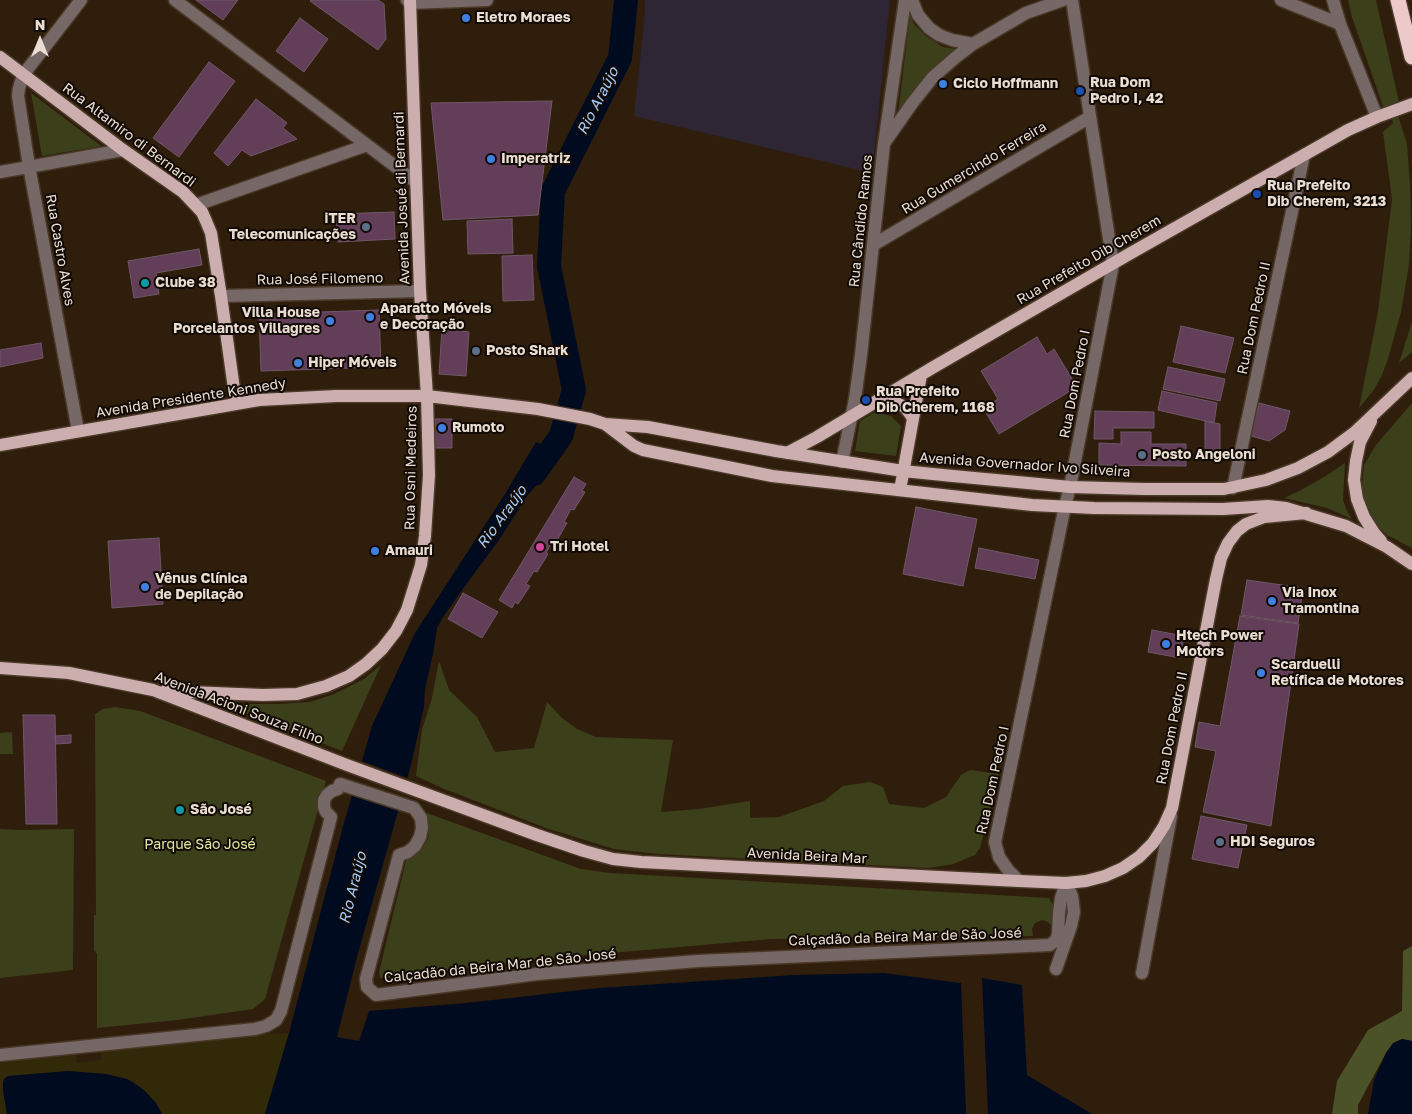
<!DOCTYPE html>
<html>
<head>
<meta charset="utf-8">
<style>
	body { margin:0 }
	#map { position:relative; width:1412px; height:1114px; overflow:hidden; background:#301e0c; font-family:"Golos Text",sans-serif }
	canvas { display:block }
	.north { position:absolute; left:15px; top:15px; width:50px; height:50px; -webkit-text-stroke:4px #120a04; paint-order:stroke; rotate:0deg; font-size:14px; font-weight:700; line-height:20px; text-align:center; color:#eaded3 }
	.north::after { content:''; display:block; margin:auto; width:18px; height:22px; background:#eaded3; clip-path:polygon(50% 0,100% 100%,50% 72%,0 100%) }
</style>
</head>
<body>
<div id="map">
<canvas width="1412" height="1114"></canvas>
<div class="north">N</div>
</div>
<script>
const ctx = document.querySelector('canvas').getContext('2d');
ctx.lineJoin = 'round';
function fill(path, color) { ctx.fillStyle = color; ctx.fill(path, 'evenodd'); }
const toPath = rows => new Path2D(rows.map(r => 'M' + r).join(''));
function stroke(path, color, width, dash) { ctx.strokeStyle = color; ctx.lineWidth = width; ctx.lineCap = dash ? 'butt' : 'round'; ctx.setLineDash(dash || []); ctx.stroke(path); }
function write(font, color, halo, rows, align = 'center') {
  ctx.font = font + ' "Golos Text",sans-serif'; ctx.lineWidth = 4; ctx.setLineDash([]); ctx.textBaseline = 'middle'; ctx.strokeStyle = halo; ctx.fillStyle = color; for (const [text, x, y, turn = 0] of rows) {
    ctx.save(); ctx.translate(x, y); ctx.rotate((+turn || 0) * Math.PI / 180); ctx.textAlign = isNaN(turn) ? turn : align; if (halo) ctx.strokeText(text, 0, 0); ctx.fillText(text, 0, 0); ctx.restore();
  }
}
fill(toPath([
	[645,0,890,0,872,173,634,116,645,14]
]), '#2e2535');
fill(toPath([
	[1348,0,1376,0,1399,102,1384,109,1352,17],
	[910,15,914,24,926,36,943,47,956,49,942,59,910,96,897,122],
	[31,93,101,146,42,156],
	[1397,112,1407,144,1410,184,1411,227,1409,264,1401,312,1387,362,1381,377,1373,391,1359,408,1378,312,1392,199,1383,132,1393,123,1391,115],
	[1412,322,1412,352,1399,363],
	[1412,403,1412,548,1387,535,1370,519,1361,495,1364,465,1376,445],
	[875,412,891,416,901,426,896,456,855,451,860,421],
	[1345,463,1343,500,1347,511,1352,519,1327,508,1284,498,1301,490,1324,477],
	[439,661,449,690,477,717,495,752,534,748,547,702,562,718,577,729,596,737,673,740,661,812,699,809,750,801,750,818,779,817,824,801,843,786,870,782,883,787,889,804,924,808,946,797,961,775,970,770,999,774,980,848,975,855,953,864,929,868,658,854,614,849,546,828,442,788,416,776,422,730,432,698],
	[381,665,342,751,222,704,280,704,310,702,334,694,364,679],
	[115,707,140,711,326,781,265,999,253,1009,177,1020,97,1028,97,954,94,950,94,915,96,915,95,714,103,709],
	[12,732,13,754,0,754,0,733],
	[424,812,581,869,610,873,1049,898,1054,907,1053,927,1048,922,1042,920,1035,923,1032,929,1033,936,771,939,531,960,478,967,388,978,380,978,379,972,407,857,416,853,423,847,428,839,429,830,428,820],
	[0,829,20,830,74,829,73,970,0,978]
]), '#3b401a');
fill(toPath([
	[1412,946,1412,1041,1402,1039,1393,1044,1386,1053,1358,1105,1358,1114,1332,1114,1337,1081,1368,1030,1402,1011,1403,951]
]), '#4c5227');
fill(toPath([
	[289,1033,265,1114,162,1114,160,1109,134,1082,127,1079,106,1074,68,1071,8,1076,5,1078,3,1082,3,1091,7,1114,0,1114,0,1063,38,1057,76,1053,77,1063,101,1060,100,1048,250,1035]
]), '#312908');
fill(toPath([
	[536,442,563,454,527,496,499,540,465,586,443,617,437,628,433,654,425,689,424,707,411,765,357,957,337,1037,359,1041,369,1011,466,1003,599,988,794,975,884,973,961,983,966,1114,265,1114,289,1033,342,830,372,726,415,633,505,494],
	[982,978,1022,985,1027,1075,1092,1114,988,1114],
	[1402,1039,1412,1041,1412,1114,1368,1114,1374,1080,1386,1053,1393,1043],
	[68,1071,106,1074,127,1079,140,1087,146,1092,156,1103,162,1114,7,1114,3,1091,3,1082,5,1078,8,1076]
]), '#000b1f');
fill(toPath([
	[359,760,410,779,401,810,350,791]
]), '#301e0c');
stroke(toPath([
	[534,474,561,436,574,390,549,266,553,191,620,58,626,0]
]), '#000b1f', 24);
const building = toPath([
	[196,0,238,0,223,20,196,0],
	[311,0,378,0,384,4,386,39,378,50,310,1,311,0],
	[300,18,328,39,304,72,276,51,300,18],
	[209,62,235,81,179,157,153,138,209,62],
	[256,99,287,123,283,128,297,139,251,156,242,150,228,166,214,153,256,99],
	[552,101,538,215,443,220,431,103,552,101],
	[394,212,395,239,338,242,336,214,394,212],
	[512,219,513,253,468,254,467,221,512,219],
	[199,249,202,265,156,273,159,294,134,298,128,261,199,249],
	[532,255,534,300,503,301,502,256,532,255],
	[379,310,381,367,261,371,259,314,379,310],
	[1181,326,1234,338,1225,373,1173,362,1181,326],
	[442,329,469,332,466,376,439,374,442,329],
	[1037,337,1047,354,1054,349,1077,387,999,434,983,408,998,399,981,371,1037,337],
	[41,343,43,358,0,367,0,350,41,343],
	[1168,367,1225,379,1220,401,1163,389,1168,367],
	[1162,391,1217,403,1214,423,1158,410,1162,391],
	[1259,403,1290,411,1285,430,1269,441,1251,436,1259,403],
	[1095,411,1154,412,1154,428,1113,428,1113,439,1094,439,1095,411],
	[435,419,452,419,452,448,435,448,435,419],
	[1205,421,1220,424,1220,453,1205,453,1205,421],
	[1121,432,1151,432,1151,444,1186,444,1186,466,1099,465,1099,443,1121,444,1121,432],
	[574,477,586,484,582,491,585,492,574,510,571,509,564,522,567,523,556,542,553,540,546,553,548,554,537,572,534,571,526,584,530,586,518,604,515,602,512,608,499,600,574,477],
	[916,507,977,519,963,586,903,574,916,507],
	[159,538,163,604,112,608,108,541,159,538],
	[979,548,1039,560,1035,579,975,568,979,548],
	[1247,580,1303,588,1298,623,1241,615,1247,580],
	[463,593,498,612,482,638,448,619,463,593],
	[1240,616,1299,624,1271,826,1203,812,1216,751,1195,747,1199,722,1220,726,1240,616],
	[1152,630,1184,636,1180,658,1148,652,1152,630],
	[23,715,55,715,57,824,26,824,23,715],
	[71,735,71,743,56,744,55,736,71,735],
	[1201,816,1247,825,1238,868,1192,859,1201,816]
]);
fill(building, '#623e59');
stroke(building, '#6f5868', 1);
const minor = toPath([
	[175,0,416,182],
	[407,0,410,3,487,0],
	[912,0,918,15,929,28,939,35,952,40,973,44],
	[1281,0,1340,24],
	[1333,0,1340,24,1377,117],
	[885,142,913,102,933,77,956,57,973,44,1026,13,1063,0],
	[0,172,123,150],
	[196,205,367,145],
	[873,245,1090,117],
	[221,296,420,291],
	[78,431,29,166,18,96,19,88,23,75,81,0],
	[842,462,855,399,861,355,884,144,905,0],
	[1233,488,1304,155],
	[1019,881,1008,870,999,857,995,842,1065,506,1070,487,1113,264,1072,0],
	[1056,969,1071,926,1074,912,1072,896,1066,883],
	[1142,973,1171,816],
	[0,1055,255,1029,266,1026,276,1020,281,1011,331,817,326,812,324,807,324,800,327,795,332,791,338,789,340,784,414,808,421,818,422,828,420,837,415,846,408,852,399,855,366,979,367,987,376,995,537,974,698,961,1050,945,1056,940,1058,934,1059,913,1061,898,1066,883]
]);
const major = toPath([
	[0,57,123,150,183,192,202,212,206,221,211,233,221,296,236,403],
	[878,400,892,401,905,407,913,418],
	[1371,421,1360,442,1356,461,1354,480,1357,499,1364,517,1374,533,1381,541],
	[605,424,648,427,776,451,903,471,953,476,1070,487,1144,489,1224,489,1266,480,1298,468,1328,452,1355,432,1412,378],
	[0,445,259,400,336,396,427,396,538,409,590,419,605,424,634,446,643,450,772,476,1032,505,1094,508,1223,509,1268,506,1286,508,1346,526,1387,547,1412,564],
	[787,453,817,437,932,368,1131,253,1348,130,1377,117,1412,104],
	[900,490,921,375],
	[0,668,69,673,153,690,347,765,537,835,584,851,613,859,641,862,1019,881,1066,883,1086,881,1105,876,1123,868,1139,857,1153,843,1164,826,1172,808,1216,579,1221,558,1228,543,1237,531,1246,524,1264,517,1306,513],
	[165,691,263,695,297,694,326,686,349,676,366,664,382,649,396,631,407,610,421,565,425,536,429,475,427,396,420,291,410,0]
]);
const highway = toPath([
	[1398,0,1412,57]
]);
stroke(minor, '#4a3928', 15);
stroke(major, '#4a3928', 15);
stroke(highway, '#4a3928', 18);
stroke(minor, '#766867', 12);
stroke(major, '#cbaead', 12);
stroke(highway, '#edcac9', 15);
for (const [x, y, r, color] of [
	[466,18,5,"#3f7fe0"],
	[943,84,5,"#3f7fe0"],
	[1080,91,5,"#1a4fb4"],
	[491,159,5,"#3f7fe0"],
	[1257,194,5,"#1a4fb4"],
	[366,227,5,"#5c6f8a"],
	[145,283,5,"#0f9aa8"],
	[370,317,5,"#3f7fe0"],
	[330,321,5,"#3f7fe0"],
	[476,351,5,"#5c6f8a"],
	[298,363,5,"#3f7fe0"],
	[866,400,5,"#1a4fb4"],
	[442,428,5,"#3f7fe0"],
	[1142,455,5,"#5c6f8a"],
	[540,547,5,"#d1479c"],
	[375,551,5,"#3f7fe0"],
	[145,587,5,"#3f7fe0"],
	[1272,601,5,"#3f7fe0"],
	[1166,644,5,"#3f7fe0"],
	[1261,673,5,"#3f7fe0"],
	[180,810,5,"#0f9aa8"],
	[1220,842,5,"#5c6f8a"]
]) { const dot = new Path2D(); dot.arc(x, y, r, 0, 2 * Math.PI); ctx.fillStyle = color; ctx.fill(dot); stroke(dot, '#120a04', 2); }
write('bold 14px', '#eaded3', '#120a04', [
	["Eletro Moraes",476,18],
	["Rua Dom",1090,83],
	["Pedro I, 42",1090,99],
	["Ciclo Hoffmann",953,84],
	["Imperatriz",501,159],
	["Rua Prefeito",1267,186],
	["Dib Cherem, 3213",1267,202],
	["iTER",356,219,"right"],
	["Telecomunicações",356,235,"right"],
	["Clube 38",155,283],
	["Aparatto Móveis",380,309],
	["e Decoração",380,325],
	["Villa House",320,313,"right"],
	["Porcelantos Villagres",320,329,"right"],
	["Posto Shark",486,351],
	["Hiper Móveis",308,363],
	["Rua Prefeito",876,392],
	["Dib Cherem, 1168",876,408],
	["Rumoto",452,428],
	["Posto Angeloni",1152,455],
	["Tri Hotel",550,547],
	["Amauri",385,551],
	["Vênus Clínica",155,579],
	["de Depilação",155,595],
	["Via Inox",1282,593],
	["Tramontina",1282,609],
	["Htech Power",1176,636],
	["Motors",1176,652],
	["Scarduelli",1271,665],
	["Retífica de Motores",1271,681],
	["São José",190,810],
	["HDI Seguros",1230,842]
], 'left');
write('14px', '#eaded3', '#120a04', [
	["Rua Altamiro di Bernardi",129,135,37],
	["Rua Gumercindo Ferreira",974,168,-31],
	["Avenida Josué di Bernardi",402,198,-92],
	["Rua Cândido Ramos",861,221,-84],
	["Rua Castro Alves",60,250,80],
	["Rua Prefeito Dib Cherem",1089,260,-30],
	["Rua José Filomeno",320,279,-1],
	["Rua Dom Pedro II",1254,318,-78],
	["Rua Dom Pedro I",1075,384,-79],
	["Avenida Presidente Kennedy",191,398,-9],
	["Avenida Governador Ivo Silveira",1025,465,4],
	["Rua Osni Medeiros",411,468,-89],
	["Avenida Acioni Souza Filho",239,708,21],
	["Rua Dom Pedro II",1172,728,-79],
	["Rua Dom Pedro I",993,780,-78],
	["Avenida Beira Mar",807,856,3],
	["Calçadão da Beira Mar de São José",905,937,-2],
	["Calçadão da Beira Mar de São José",500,966,-6]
]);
write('14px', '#deeaa1', '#120a04', [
	["Parque São José",200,845]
]);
write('italic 15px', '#a3cbf7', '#120a04', [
	["Rio Araújo",598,101,-63],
	["Rio Araújo",502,517,-54],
	["Rio Araújo",353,888,-76]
]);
</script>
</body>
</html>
